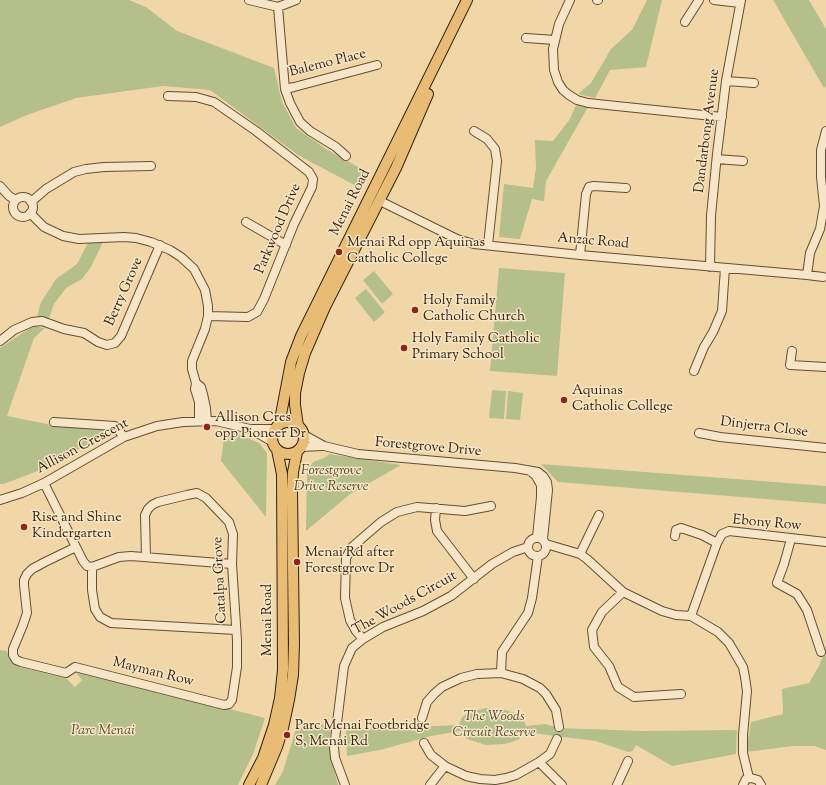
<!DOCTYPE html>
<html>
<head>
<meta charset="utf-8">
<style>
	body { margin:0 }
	canvas { display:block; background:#f1d7a8 }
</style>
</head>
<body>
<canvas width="826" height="785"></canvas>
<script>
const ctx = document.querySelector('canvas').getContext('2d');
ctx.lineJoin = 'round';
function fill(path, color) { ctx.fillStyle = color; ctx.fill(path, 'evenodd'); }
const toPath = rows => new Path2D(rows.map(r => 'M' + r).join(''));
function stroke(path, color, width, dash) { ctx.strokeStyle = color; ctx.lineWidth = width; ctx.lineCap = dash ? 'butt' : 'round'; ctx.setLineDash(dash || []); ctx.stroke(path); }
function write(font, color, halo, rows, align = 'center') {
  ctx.font = font + ' "Sorts Mill Goudy",serif'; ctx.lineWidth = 3; ctx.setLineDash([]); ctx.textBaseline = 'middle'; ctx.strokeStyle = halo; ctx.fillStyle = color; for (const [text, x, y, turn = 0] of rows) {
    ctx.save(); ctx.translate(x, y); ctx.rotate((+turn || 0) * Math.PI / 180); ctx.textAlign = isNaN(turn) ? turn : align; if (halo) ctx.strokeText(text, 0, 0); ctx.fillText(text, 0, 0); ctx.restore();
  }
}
fill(toPath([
	[0,0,129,0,146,7,177,31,274,68,282,102,296,128,326,149,367,172,358,187,298,155,210,90,163,86,76,98,27,115,0,127],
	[647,0,662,0,646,67,610,70,595,98,578,94,591,83,611,49,632,30],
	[773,0,809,0,826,29,826,86,824,88],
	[576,105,588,107,546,181,544,201,532,199,520,239,499,237,504,184,533,188,536,168,535,140,553,141,570,119],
	[103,242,91,267,82,279,66,288,54,304,49,318,37,317,41,302,56,279,77,264,88,243],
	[499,268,565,273,557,376,490,371],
	[374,271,393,294,382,304,363,280],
	[366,289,385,312,374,322,355,298],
	[33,326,45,328,34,338,7,416,57,426,111,428,96,440,40,470,4,484,0,484,0,348],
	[492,390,506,391,504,419,489,418],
	[508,391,523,393,520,420,506,419],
	[225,430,241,435,259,443,267,453,266,517,221,461],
	[329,454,401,465,350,494,306,531,307,472,313,462,326,457],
	[541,464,826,486,826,504,558,482],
	[826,647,826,750,814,746,793,746,746,752,751,722,783,714,782,689,809,683,820,664],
	[0,650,7,651,10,659,14,664,19,667,66,678,75,687,82,680,77,674,80,671,265,718,253,754,238,785,0,785],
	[486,708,506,710,517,714,522,717,526,726,545,724,560,728,641,731,737,730,736,754,672,766,636,745,633,751,628,752,596,741,524,732,519,739,512,742,504,744,486,745,467,739,460,731,431,736,380,750,347,756,346,730,459,725,462,717,468,713],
	[332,723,329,739,330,755,338,785,275,785,283,771,296,729]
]), '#b5bf8b');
const minor = toPath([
	[249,0,278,7,296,0],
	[570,0,559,24,553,49,554,70,558,82,563,90,569,95,577,100,588,103,722,117],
	[597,0,598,0],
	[714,0,740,3],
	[278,7,285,89,290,103,300,122,310,131,336,147,346,156],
	[685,22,699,0],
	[526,38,555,40],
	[726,81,754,83],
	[285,89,294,87,377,65],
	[168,96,196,97,214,102,256,131,309,172,313,179,312,187,294,224,264,299,257,312,248,317,208,316],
	[474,131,487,139,495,149,497,161,488,245],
	[717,159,743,161],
	[0,186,9,196,16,200],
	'13 207a10 10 0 1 1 20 0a10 10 0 1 1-20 0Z',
	[380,201,457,239,474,244,580,255,807,275,823,277],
	[31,202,46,189,74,172,86,169,104,167,151,166],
	[30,213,44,227,63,236,79,239,124,237,136,238,151,242,170,250,181,257,194,269,205,290,208,306,208,316,205,329,192,361,192,369,196,383,195,389,199,402,199,421],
	[246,222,286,245],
	[580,255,586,194,589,187,594,186,626,188],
	[710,267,711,216,717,154,726,81,741,0],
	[807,275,810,253,820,229,824,206,821,177,821,150,826,131],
	[0,341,14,330,32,322,42,321,64,329,84,333,98,342,107,345,115,343,121,336,160,245],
	[792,351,790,365,826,367],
	[694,371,704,347,713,332,722,311,725,268],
	[196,383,201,387,203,394,206,408,207,421],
	[54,422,115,426,124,437],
	[253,429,275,429],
	[699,433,720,437,826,448],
	[304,435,324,446,358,454,515,468,538,472,543,476,547,482,548,490,543,539],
	[301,447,322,446],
	[530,471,536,476,541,485,541,497,537,537],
	[44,483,83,561,87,566,92,567],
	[0,500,22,493,44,483,124,437,157,426,183,422,216,421,250,429,273,442],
	[436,508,435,520,437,531,474,579],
	[675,536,676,530,681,528,702,535,717,543],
	'528 547a9 9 0 1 1 18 0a9 9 0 1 1-18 0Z',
	[791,539,784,564,777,583,797,594,807,610,821,652],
	[546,544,580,554,587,559,623,592,662,611,676,615,691,616,718,632,729,643,743,667,745,677,747,691,743,735,743,753,749,778],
	[76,547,45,562,32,569,27,574,24,580,24,585,27,613,23,625,13,649,13,655,16,660,21,662,66,673,75,667,224,705,229,704,232,700,237,667,237,640,232,564,233,534,229,522,206,498,197,493,187,495,158,502,152,505,148,509,145,515,146,557],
	[580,554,599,515],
	[232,564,131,556,119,557,92,567,92,590,95,609,100,617,111,623,236,630],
	[623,592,602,612,592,630,594,647,609,666,618,687,634,697,681,694],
	[691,616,717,543,722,534,729,531,826,542],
	[363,639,356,631,350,620,345,598,346,558,352,547,381,522,397,512,417,507,465,511,491,506],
	[501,673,502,652,528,613,532,598,538,556],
	[422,718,427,702,434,694,442,687,461,678,477,674,501,673,523,679,540,688,546,694,556,710,559,727],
	[424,743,431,755,445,766,466,776,480,779,495,780,506,778,516,775,539,762,550,754,557,739],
	[539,762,562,785],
	[345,785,335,758,334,747,344,666,352,648,363,639,383,627,423,611,451,596,492,564,513,552,528,547],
	[430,785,445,766],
	[617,785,628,761],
	[743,785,746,779,751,778,758,780,761,785]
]);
const major = toPath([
	'272 438a16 16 0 1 1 32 0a16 16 0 1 1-32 0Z',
	[279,425,291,362,301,336,467,0],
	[298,426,295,405,295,393,299,373,305,353,325,307,396,168,428,94],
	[249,785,263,758,274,725,280,698,283,670,282,474,277,450],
	[261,785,277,747,283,728,289,700,293,675,294,644,292,490,293,472,297,452]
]);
stroke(minor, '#624f32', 10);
stroke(major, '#33220b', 12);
stroke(minor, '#f6e5c6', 8);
stroke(major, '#e8bc74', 10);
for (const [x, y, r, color] of [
	[339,252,4,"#8f2418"],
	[415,310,4,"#8f2418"],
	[404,348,4,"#8f2418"],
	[564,400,4,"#8f2418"],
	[207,427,4,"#8f2418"],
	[24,527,4,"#8f2418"],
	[297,562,4,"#8f2418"],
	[287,735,4,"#8f2418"]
]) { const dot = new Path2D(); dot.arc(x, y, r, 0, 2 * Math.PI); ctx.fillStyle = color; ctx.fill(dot); stroke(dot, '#f6e5c6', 1.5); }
write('14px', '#33220b', '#f6e5c6', [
	["Balemo Place",328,64,-14],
	["Dandarbong Avenue",708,131,-83],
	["Menai Road",351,203,-63],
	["Parkwood Drive",279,229,-67],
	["Anzac Road",593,242,5],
	["Berry Grove",125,292,-66],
	["Dinjerra Close",764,428,7],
	["Allison Crescent",83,447,-28],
	["Forestgrove Drive",428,448,5],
	["Ebony Row",767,524,5],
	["Catalpa Grove",221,580,-93],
	["The Woods Circuit",405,604,-29],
	["Menai Road",269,620,-90],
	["Mayman Row",153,673,14]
]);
write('14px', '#33220b', '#f6e5c6', [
	["Menai Rd opp Aquinas",347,244],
	["Catholic College",347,260],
	["Holy Family",423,302],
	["Catholic Church",423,318],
	["Holy Family Catholic",412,340],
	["Primary School",412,356],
	["Aquinas",572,392],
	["Catholic College",572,408],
	["Allison Cres",215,419],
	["opp Pioneer Dr",215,435],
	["Rise and Shine",32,519],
	["Kindergarten",32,535],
	["Menai Rd after",305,554],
	["Forestgrove Dr",305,570],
	["Parc Menai Footbridge",295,727],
	["S, Menai Rd",295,743]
], 'left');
write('italic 14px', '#54492b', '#f6e5c6', [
	["Forestgrove",331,472],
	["Drive Reserve",331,488],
	["The Woods",494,718],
	["Circuit Reserve",494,734],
	["Parc Menai",103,732]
]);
</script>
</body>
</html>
